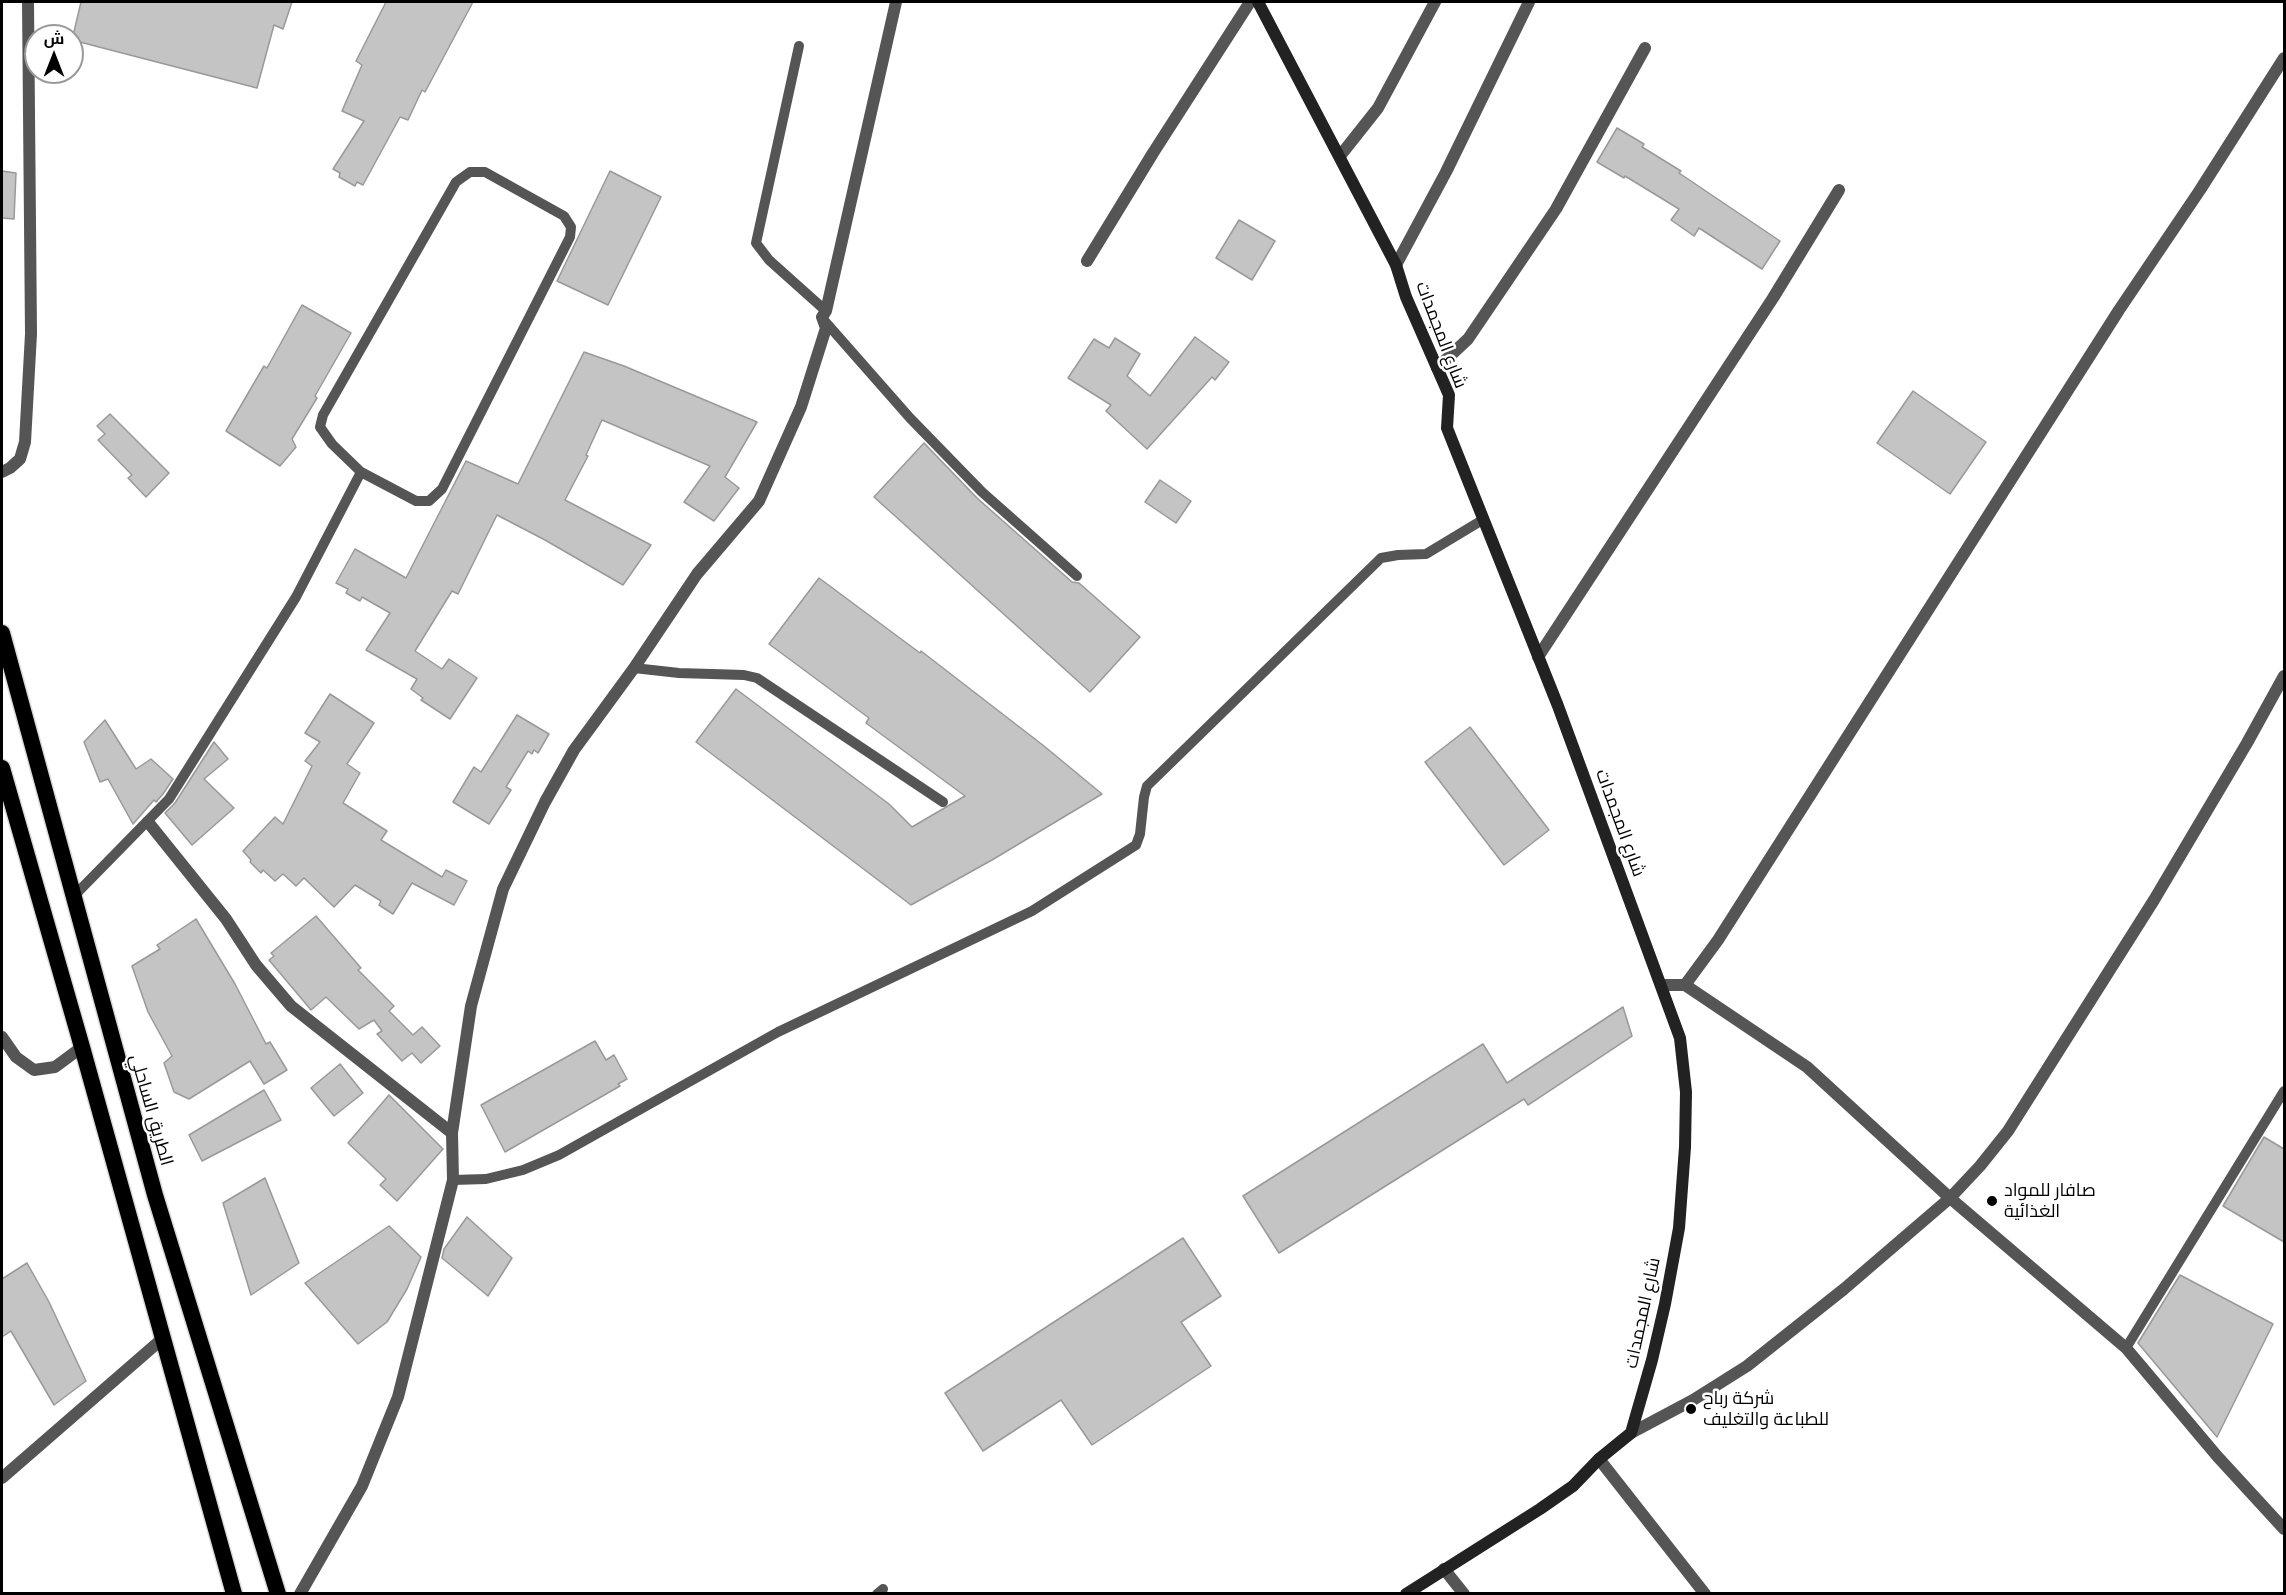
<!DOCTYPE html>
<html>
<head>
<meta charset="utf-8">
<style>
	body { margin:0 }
	#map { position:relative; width:2286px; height:1595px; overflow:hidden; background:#fff; font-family:"IBM Plex Sans",Cairo,sans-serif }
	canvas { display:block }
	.frame { position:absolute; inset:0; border:3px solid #000; pointer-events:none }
	.north { position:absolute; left:24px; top:24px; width:60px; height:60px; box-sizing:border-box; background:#fff; border:2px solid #999; border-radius:50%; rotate:0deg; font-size:16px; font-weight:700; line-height:24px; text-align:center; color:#000 }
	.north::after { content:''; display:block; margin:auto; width:21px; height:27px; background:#000; clip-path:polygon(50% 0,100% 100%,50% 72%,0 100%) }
</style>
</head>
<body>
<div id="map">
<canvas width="2286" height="1595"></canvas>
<div class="frame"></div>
<div class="north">ش</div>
</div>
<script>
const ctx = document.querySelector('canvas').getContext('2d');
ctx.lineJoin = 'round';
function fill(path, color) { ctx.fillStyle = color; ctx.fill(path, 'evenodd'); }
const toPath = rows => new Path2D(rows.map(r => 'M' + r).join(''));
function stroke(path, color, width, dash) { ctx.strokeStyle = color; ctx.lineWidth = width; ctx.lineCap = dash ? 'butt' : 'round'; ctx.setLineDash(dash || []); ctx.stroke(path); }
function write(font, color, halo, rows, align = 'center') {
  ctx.font = font + ' "IBM Plex Sans",Cairo,sans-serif'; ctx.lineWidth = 5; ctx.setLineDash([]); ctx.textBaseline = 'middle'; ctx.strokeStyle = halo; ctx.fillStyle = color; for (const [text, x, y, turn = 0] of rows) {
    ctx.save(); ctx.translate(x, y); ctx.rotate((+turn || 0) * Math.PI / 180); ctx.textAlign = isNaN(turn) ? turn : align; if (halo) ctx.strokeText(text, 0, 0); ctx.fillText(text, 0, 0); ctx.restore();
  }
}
const building = toPath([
	[81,2,292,2,283,29,274,25,257,88,72,40,81,2],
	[386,2,473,2,425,92,422,90,408,120,400,117,363,185,357,182,355,186,339,177,340,173,333,169,364,121,342,111,362,65,356,61,386,2],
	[1617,128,1644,144,1642,147,1681,171,1679,173,1780,241,1762,269,1699,228,1694,236,1671,220,1679,209,1625,176,1624,178,1597,162,1617,128],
	[2,171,16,173,14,219,2,218,2,171],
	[610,171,661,197,608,305,557,281,610,171],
	[1239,220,1275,241,1252,280,1216,258,1239,220],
	[302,305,351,333,315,396,317,398,292,439,296,447,280,466,226,431,264,366,267,368,302,305],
	[1195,337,1229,362,1215,380,1212,377,1147,449,1106,411,1111,405,1068,378,1094,339,1109,348,1115,338,1140,354,1127,376,1150,396,1195,337],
	[584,352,624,366,757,422,725,477,739,488,714,521,684,502,710,466,602,420,586,455,588,456,565,500,651,545,623,585,545,540,497,515,458,594,452,591,415,651,442,669,449,659,477,678,450,719,421,700,423,698,411,689,417,679,366,650,390,613,362,597,360,601,346,593,348,589,336,583,355,549,406,578,466,461,518,484,584,352],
	[1913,391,1986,442,1950,494,1877,443,1913,391],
	[110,414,169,473,146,497,128,478,132,475,98,440,105,434,97,426,110,414],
	[924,443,977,498,1072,582,1079,583,1140,637,1090,692,874,497,924,443],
	[1160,480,1191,501,1176,523,1145,502,1160,480],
	[819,578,920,653,921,651,1044,746,1102,794,992,860,911,905,696,742,736,689,889,804,912,827,965,796,866,723,869,718,769,644,819,578],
	[330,694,374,723,347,764,360,773,343,803,387,831,381,840,442,877,446,870,467,881,454,905,412,883,393,914,379,905,381,901,355,885,334,907,304,878,296,886,283,874,275,881,263,870,261,873,250,862,251,860,243,851,275,817,283,824,312,766,305,761,320,742,305,733,330,694],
	[517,715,549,734,538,753,534,750,532,754,528,751,506,787,511,790,489,824,453,802,474,767,481,772,517,715],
	[105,720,136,769,151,759,173,779,163,794,156,802,154,800,133,824,108,779,100,782,84,742,105,720],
	[1470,727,1549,830,1504,865,1425,762,1470,727],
	[214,742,228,759,204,779,234,808,192,845,165,813,175,803,214,742],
	[316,916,361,968,358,970,394,1006,389,1011,413,1035,422,1027,440,1046,421,1063,412,1053,402,1061,377,1034,382,1031,374,1020,359,1029,326,997,311,1010,269,960,274,956,271,953,316,916],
	[196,919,235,984,266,1044,270,1042,287,1070,264,1084,250,1061,189,1099,174,1092,164,1063,172,1056,148,1012,132,966,160,949,157,945,196,919],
	[1623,1007,1632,1036,1528,1105,1524,1099,1279,1253,1243,1196,1483,1044,1507,1083,1623,1007],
	[595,1041,606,1060,614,1055,627,1079,618,1084,620,1086,505,1152,481,1105,595,1041],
	[340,1064,363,1093,334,1116,311,1088,340,1064],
	[264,1090,281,1120,202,1161,189,1135,264,1090],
	[389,1095,443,1149,397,1201,380,1185,386,1179,348,1143,389,1095],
	[2264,1137,2284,1149,2284,1242,2223,1206,2264,1137],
	[265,1178,299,1263,251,1295,223,1203,265,1178],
	[467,1217,512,1258,488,1296,442,1258,444,1249,467,1217],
	[389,1226,421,1257,407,1289,387,1322,358,1344,305,1283,389,1226],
	[1183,1238,1221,1296,1181,1322,1211,1366,1092,1445,1061,1400,983,1451,945,1393,1183,1238],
	[27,1263,49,1302,86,1381,54,1405,11,1331,2,1337,2,1279,27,1263],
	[2180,1275,2273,1324,2217,1437,2138,1343,2180,1275]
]);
fill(building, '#c4c4c4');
stroke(building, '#999', 1.5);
const trunk = toPath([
	[2,633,155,1195,278,1594],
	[2,768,82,1047,234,1594]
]);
stroke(trunk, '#dbdbdb', 19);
stroke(toPath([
	[799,46,756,243,769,260,826,311],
	[470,172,485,172,564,216,571,227,570,237,442,489,429,501,416,501,361,472,332,444,320,427,323,415,456,182,470,172],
	[822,318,910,418,982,492,1077,576],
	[634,668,679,673,744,675,757,678,943,802],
	[74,896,169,799,296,597,361,472],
	[453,1180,486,1179,523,1170,559,1155,778,1032,1032,911,1136,845,1140,834,1144,797,1147,786,1381,558,1398,555,1426,554,1484,519],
	[2126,1348,2284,1091],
	[877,1594,883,1589]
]), '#555', 10);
stroke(toPath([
	[1340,156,1378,108,1435,2],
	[1087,261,1153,153,1250,2],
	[1396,265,1446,172,1529,2],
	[1437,368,1468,339,1556,209,1645,48],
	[2,472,10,468,20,459,25,442,31,334,28,2],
	[1538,657,1773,298,1839,190],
	[148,822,226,919,256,965,291,1006,452,1133],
	[1661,985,1685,985,1718,940,2119,310,2200,190,2284,58],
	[1685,985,1807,1067,1950,1198,2126,1348,2217,1456,2284,1529],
	[1631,1433,1693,1400,1747,1366,1844,1289,1950,1198,1980,1166,2008,1131,2154,900,2247,743,2284,676],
	[1599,1459,1705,1594],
	[2,1478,162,1339],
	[1444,1569,1464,1594],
	[300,1594,362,1486,398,1397,453,1180,452,1133,471,1006,503,889,545,802,574,750,634,668,697,574,759,501,801,407,826,328,822,317,826,311,896,2]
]), '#555', 12);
stroke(toPath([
	[2,1037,16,1057,34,1070,55,1067,82,1047]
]), '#555', 12);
stroke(toPath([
	[1258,2,1396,265,1406,297,1449,395,1447,428,1558,706,1680,1038,1686,1092,1685,1147,1679,1228,1665,1304,1652,1360,1631,1433,1599,1459,1573,1486,1540,1509,1406,1594]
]), '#222', 12);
stroke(trunk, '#000', 16);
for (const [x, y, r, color] of [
	[1992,1201,6,"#000"],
	[1691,1409,6,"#000"]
]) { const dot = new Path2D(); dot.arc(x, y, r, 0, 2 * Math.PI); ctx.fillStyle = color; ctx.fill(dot); stroke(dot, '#fff', 2); }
write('18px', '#000', '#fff', [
	["شارع المجمدات",1441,335,69],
	["شارع المجمدات",1620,823,70],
	["الطريق الساحلي",151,1110,74],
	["شارع المجمدات",1643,1313,-78]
]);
write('18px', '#000', '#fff', [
	["صافار للمواد",2004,1191],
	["الغذائية",2004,1212],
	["شركة رباح",1703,1399],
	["للطباعة والتغليف",1703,1420]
], 'left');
</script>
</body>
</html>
